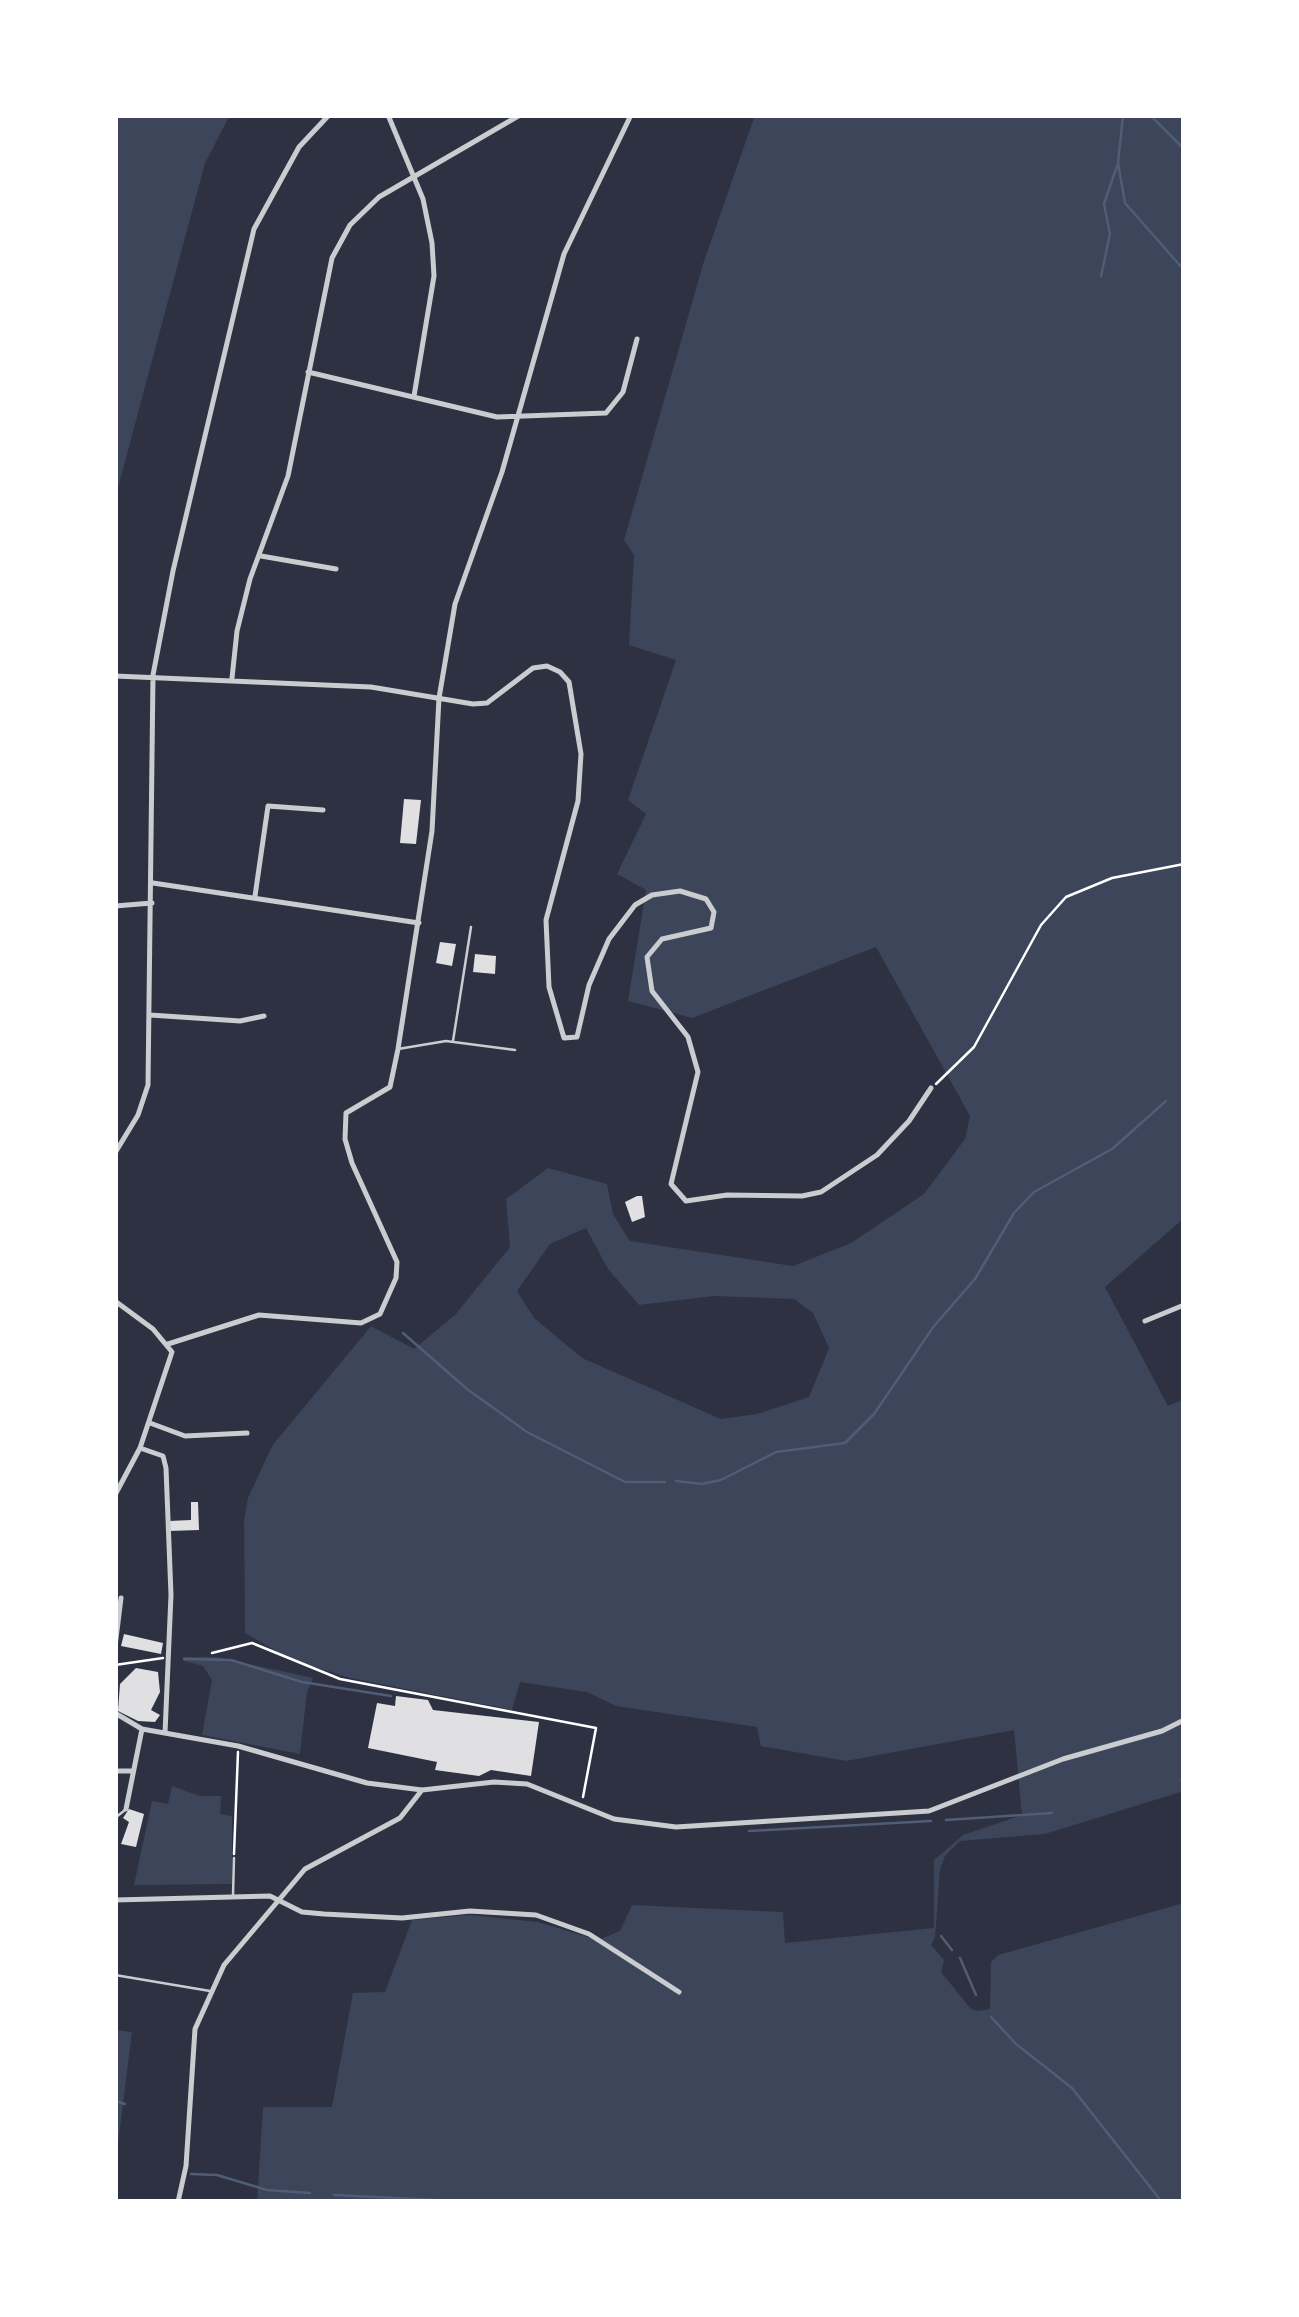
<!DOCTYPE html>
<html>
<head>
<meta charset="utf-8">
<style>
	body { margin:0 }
	#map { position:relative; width:1299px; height:2317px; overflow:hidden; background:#2d3142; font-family:"Titillium Web",sans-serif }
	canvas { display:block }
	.frame { position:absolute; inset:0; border:118px solid #fff; pointer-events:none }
</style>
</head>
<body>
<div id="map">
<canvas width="1299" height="2317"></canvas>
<div class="frame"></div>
</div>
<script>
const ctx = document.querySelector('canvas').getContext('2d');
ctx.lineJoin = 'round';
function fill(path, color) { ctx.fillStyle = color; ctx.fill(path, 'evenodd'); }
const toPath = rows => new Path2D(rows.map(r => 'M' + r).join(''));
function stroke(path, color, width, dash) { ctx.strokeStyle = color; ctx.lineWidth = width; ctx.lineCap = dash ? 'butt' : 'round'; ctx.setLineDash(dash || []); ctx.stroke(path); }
fill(toPath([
	[121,115,230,115,205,163,115,499,115,120],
	[755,115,1184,115,1184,1218,1105,1287,1168,1406,1184,1399,1184,1791,1045,1834,960,1841,945,1856,940,1869,935,1937,931,1945,944,1960,941,1972,971,2009,978,2011,990,2009,991,1962,998,1955,1184,1903,1184,2202,257,2202,263,2107,332,2107,353,1993,385,1992,412,1920,468,1915,538,1922,598,1940,620,1931,632,1905,783,1912,785,1943,934,1928,934,1860,963,1835,1022,1815,1014,1730,846,1761,761,1746,757,1727,616,1706,587,1692,520,1682,512,1710,350,1678,290,1659,245,1633,244,1521,248,1498,272,1446,371,1326,414,1349,455,1315,510,1247,506,1199,548,1168,607,1184,613,1214,630,1241,793,1266,851,1243,924,1194,965,1139,970,1116,876,947,692,1018,628,1001,646,890,617,874,646,814,628,800,676,660,629,645,634,555,624,540,704,261],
	[586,1228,608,1269,639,1305,714,1296,794,1299,813,1313,829,1348,809,1397,757,1414,721,1419,582,1358,534,1318,517,1291,550,1244],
	[183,1657,217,1657,313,1678,307,1692,300,1754,202,1735,212,1680,203,1666,184,1661],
	[172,1786,200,1796,221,1796,220,1814,232,1816,232,1884,134,1885,152,1801,168,1804],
	[115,2030,132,2032,115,2168]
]), '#3c4559');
stroke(toPath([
	[1123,115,1118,163,1125,203,1184,270],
	[1150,115,1184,149],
	[1101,276,1110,234,1104,204,1117,166],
	[403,1333,467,1389,527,1432,625,1482,665,1482],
	[676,1481,702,1484,721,1480,776,1452,845,1443,874,1414,934,1326,975,1279,1014,1213,1034,1192,1112,1149,1166,1101],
	[184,1659,231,1660,302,1682,391,1696],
	[1181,1780,1184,1778],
	[946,1820,1052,1813],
	[749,1831,931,1821],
	[941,1936,952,1950],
	[960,1958,976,1995],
	[991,2017,1016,2044,1072,2088,1162,2202],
	[115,2101,125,2104],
	[191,2174,217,2175,267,2190,310,2193],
	[334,2195,478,2202]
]), '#4f5d75', 2.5);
fill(toPath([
	[404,799,421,800,416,844,400,843],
	[440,942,456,944,452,966,436,963],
	[475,954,496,956,495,974,473,972],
	[637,1196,642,1196,645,1217,632,1222,625,1202],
	[191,1502,198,1502,199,1530,169,1531,169,1521,191,1520],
	[124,1634,163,1643,161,1654,121,1646],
	[136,1668,158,1672,160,1692,151,1710,160,1715,155,1722,138,1721,118,1711,120,1684],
	[396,1696,428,1700,433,1710,539,1722,531,1776,491,1770,479,1776,435,1770,437,1762,368,1748,377,1703,395,1706],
	[129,1809,144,1814,136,1847,121,1844,129,1822,123,1818]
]), '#e0e0e3');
stroke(toPath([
	[936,1084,974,1047,1041,925,1066,897,1112,878,1184,864],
	[212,1653,252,1643,340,1679,596,1728,583,1797],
	[115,1665,163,1658],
	[234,1854,238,1752]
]), '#fff', 2.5);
stroke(toPath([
	[453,1041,471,927],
	[398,1049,446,1041,515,1050],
	[115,1818,125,1810],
	[233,1895,234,1858],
	[115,1975,210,1991]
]), '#caccd0', 2.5);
stroke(toPath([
	[388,115,423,199,432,243,434,276,414,396],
	[308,372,497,417,606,413,623,392,637,339],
	[261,556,336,569],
	[115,676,371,687,473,704,487,703,533,668,547,666,560,672,569,682,581,754,578,801,546,920,549,987,564,1038,577,1037,589,985,609,939,635,905,652,895,680,891,706,899,714,912,711,928,662,939,647,957,652,991,688,1037,698,1072,671,1184,686,1201,727,1195,802,1196,821,1192,877,1155,909,1121,931,1088],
	[232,678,237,631,250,579,288,476,332,258,350,225,379,197,520,115],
	[153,883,419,923],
	[255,896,268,806,323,810],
	[115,906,152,903],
	[150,1015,240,1021,264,1016],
	[115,1153,138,1115,148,1085,153,675,173,571,254,229,299,147,329,115],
	[115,1301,153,1329,172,1352,140,1448,115,1495],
	[1145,1321,1184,1305],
	[168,1344,259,1315,361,1323,380,1314,396,1278,397,1262,352,1163,345,1139,346,1113,390,1087,398,1049,432,831,439,698,455,604,502,472,564,254,631,115],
	[150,1423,185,1436,247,1433],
	[140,1448,163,1456,166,1468,171,1595,165,1733],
	[115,1647,121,1598],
	[115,1713,142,1729,238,1746,367,1783,422,1790,494,1782,527,1784,614,1819,676,1827,929,1811,1063,1759,1162,1731,1184,1720],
	[115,1771,131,1771],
	[126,1809,142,1729],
	[115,1900,270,1896,302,1912,324,1914,402,1918,470,1911,536,1915,589,1934,679,1992],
	[178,2202,186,2166,195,2029,224,1965,305,1869,400,1818,422,1790]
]), '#caccd0', 5);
</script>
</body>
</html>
